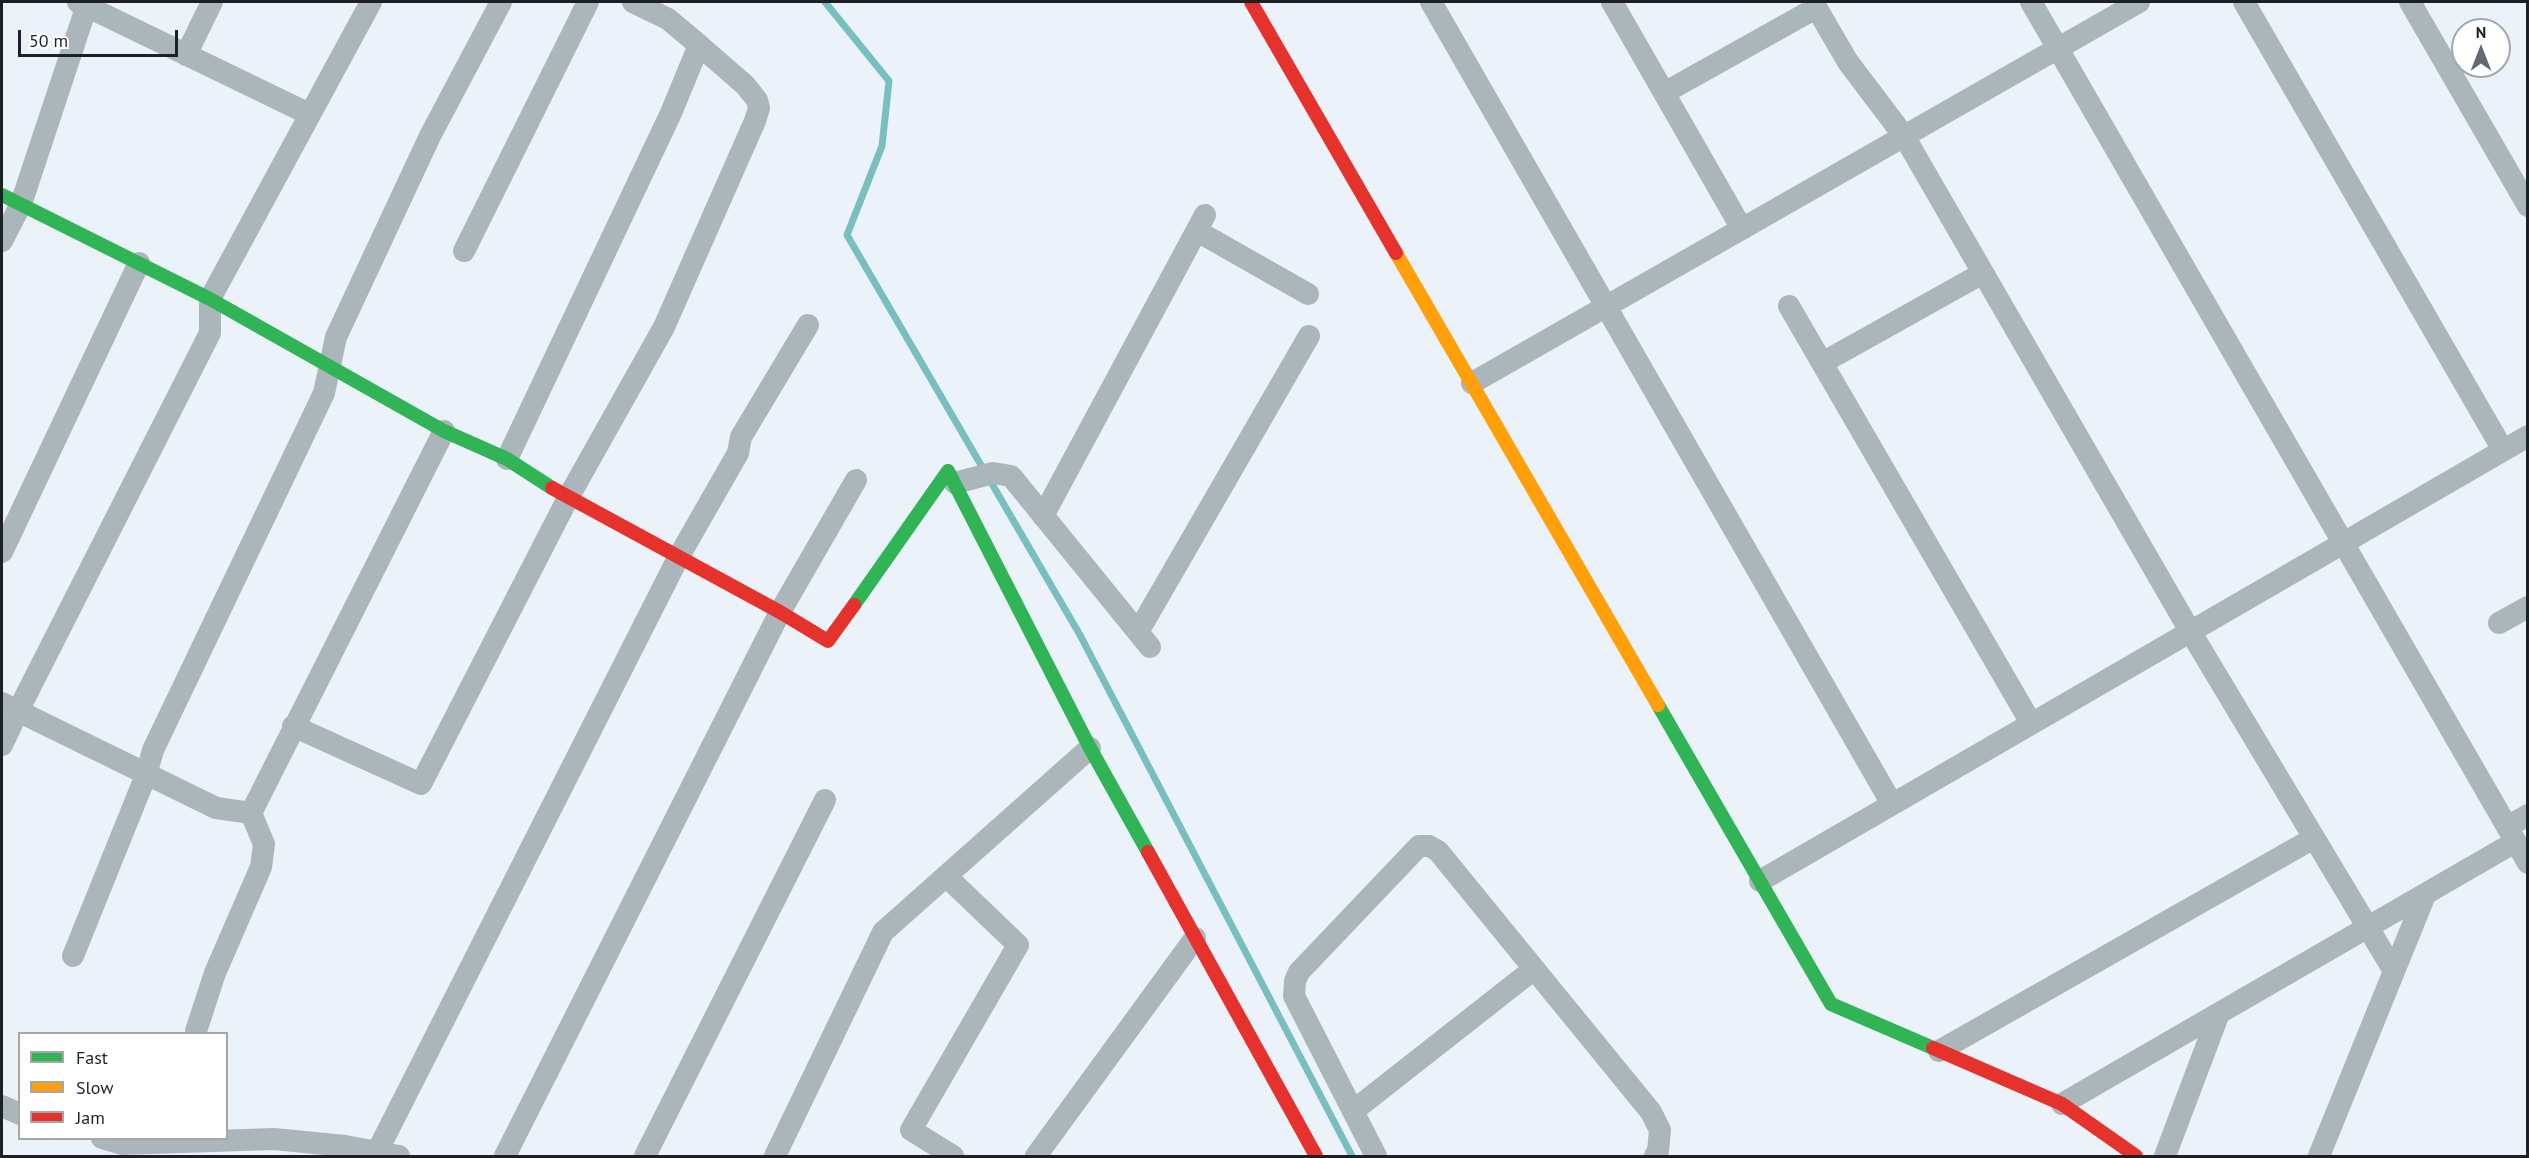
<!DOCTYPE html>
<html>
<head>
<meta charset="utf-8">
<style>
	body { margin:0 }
	#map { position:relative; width:2529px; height:1158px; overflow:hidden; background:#ecf2f9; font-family:"PT Sans",sans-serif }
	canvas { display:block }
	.frame { position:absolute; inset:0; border:3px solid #1d2126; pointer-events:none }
	.legend { position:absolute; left:18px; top:1032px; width:210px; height:108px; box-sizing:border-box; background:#fff; border:2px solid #a5a6a8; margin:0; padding:8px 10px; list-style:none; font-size:18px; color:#1d2126 }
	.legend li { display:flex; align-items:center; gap:12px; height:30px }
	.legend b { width:30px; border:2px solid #a5a6a8 }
	.north { position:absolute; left:2451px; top:18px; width:60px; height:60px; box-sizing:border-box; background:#fff; border:2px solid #a5a6a8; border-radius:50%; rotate:0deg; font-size:16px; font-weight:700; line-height:24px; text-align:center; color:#1d2126 }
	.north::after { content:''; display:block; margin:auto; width:21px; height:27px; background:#656a70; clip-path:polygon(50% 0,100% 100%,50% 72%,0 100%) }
	.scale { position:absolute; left:18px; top:30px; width:160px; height:27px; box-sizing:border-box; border:3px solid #1d2126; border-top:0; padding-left:8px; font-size:18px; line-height:21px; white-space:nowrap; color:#1d2126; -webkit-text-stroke:4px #fff; paint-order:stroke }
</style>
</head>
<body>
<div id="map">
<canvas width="2529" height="1158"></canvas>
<div class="frame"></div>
<ul class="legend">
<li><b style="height:8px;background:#30b455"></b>Fast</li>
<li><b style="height:8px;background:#ff9f0a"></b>Slow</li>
<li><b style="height:8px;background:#e5322d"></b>Jam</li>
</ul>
<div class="north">N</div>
<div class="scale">50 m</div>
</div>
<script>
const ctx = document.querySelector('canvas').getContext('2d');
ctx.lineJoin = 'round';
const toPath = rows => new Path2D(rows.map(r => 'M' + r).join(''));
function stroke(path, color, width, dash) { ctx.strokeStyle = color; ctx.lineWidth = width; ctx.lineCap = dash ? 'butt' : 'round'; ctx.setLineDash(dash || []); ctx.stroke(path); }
stroke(toPath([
	[825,2,889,81,882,146,847,235,1080,635,1352,1156]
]), '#79bfc0', 7);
stroke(toPath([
	[78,2,309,114],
	[1431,2,1892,804],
	[1612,2,1742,229],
	[1813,2,1848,62,1904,136,2190,631,2394,971],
	[2031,2,2528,863],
	[2244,2,2503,450],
	[2410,2,2528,206],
	[186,55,212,2],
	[1664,93,1816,8],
	[1197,231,1308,294],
	[2,241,21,204,88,2],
	[464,251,588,2],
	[1789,306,2031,723],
	[1822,363,1983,273],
	[1472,383,2139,2],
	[507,459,671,113,699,45,668,19,633,2],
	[955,483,993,473,1011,476,1150,647],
	[1043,516,1205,215],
	[2,552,139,263],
	[2499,623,2528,607],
	[1138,632,1309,336],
	[2,703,18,711,210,333,210,299,371,2],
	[293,726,421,784,568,498,664,327,755,121,759,108,757,100,745,85,699,45],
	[2,745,18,711,216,808,251,813],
	[251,813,444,431],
	[2507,827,2528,815],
	[946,876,1018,945,911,1130,953,1156],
	[1760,881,2528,436],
	[73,956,146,775,153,750,324,393,336,337,430,136,501,2],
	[196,1031,215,973,261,867,264,844,251,813],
	[1939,1051,2314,838],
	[2062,1104,2515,842],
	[2,1106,20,1114],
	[1353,1111,1534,969],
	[102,1138,122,1144,274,1139,345,1146,399,1156],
	[377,1152,678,558,738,453,741,437,808,325],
	[505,1156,780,612,856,480],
	[645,1156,825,800],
	[775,1156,883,932,1090,748],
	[1036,1156,1195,938],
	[1376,1156,1294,996,1295,981,1299,972,1419,846,1429,846,1438,851,1651,1112,1660,1130,1658,1151,1655,1156],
	[2165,1156,2219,1013],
	[2319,1156,2425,895]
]), '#abb6bb', 22);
stroke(toPath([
	[2,195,210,299,444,431,507,459,552,488],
	[854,605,948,471,1090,748,1148,852],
	[1658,705,1831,1004,1933,1048]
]), '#30b455', 14);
stroke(toPath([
	[1396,253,1658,705]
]), '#ff9f0a', 14);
stroke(toPath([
	[1251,2,1396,253],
	[552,488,780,612,828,641,854,605],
	[1148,852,1316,1156],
	[1933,1048,2062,1104,2136,1156]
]), '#e5322d', 14);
</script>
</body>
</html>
